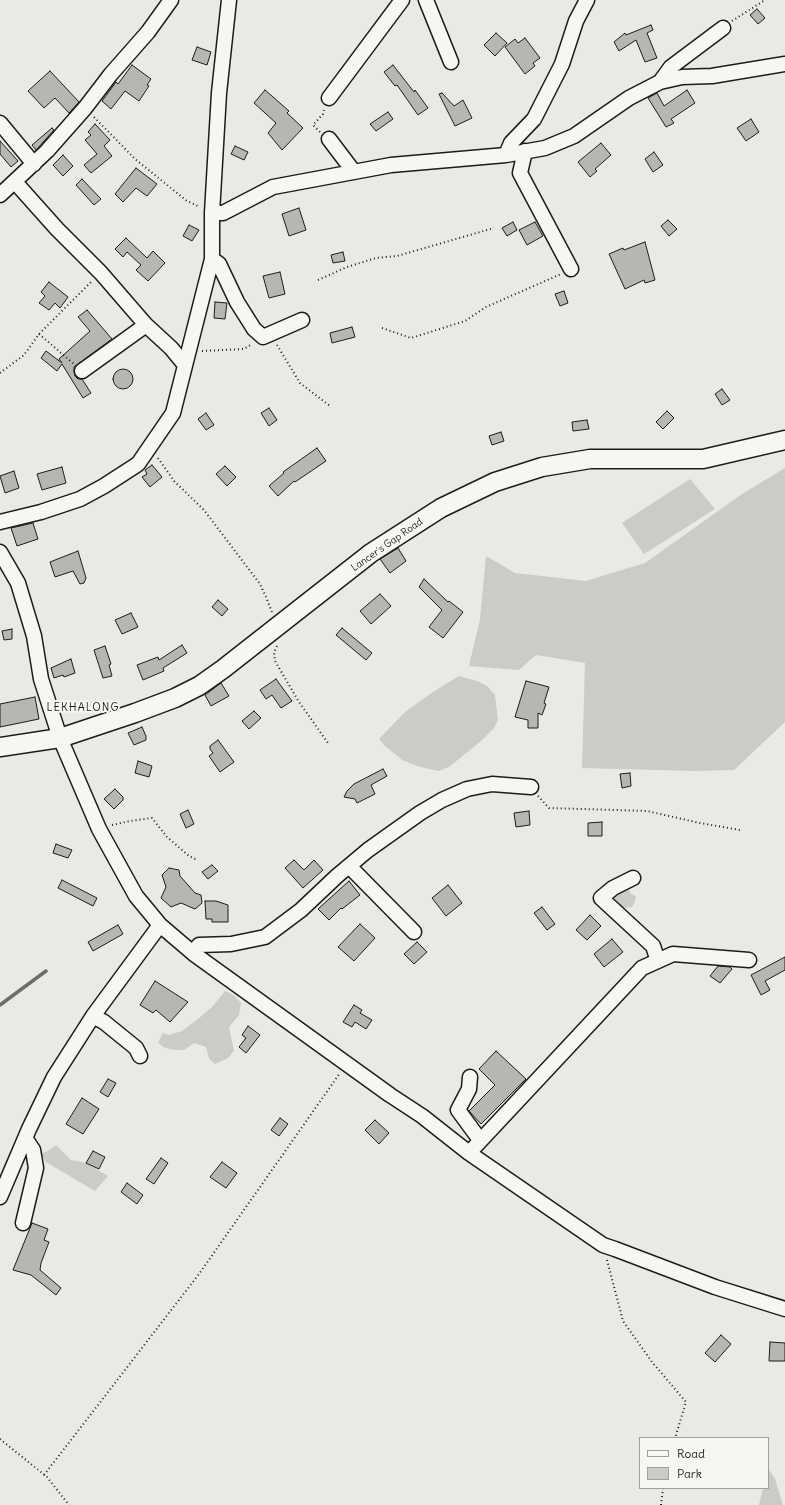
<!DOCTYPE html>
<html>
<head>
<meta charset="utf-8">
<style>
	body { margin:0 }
	#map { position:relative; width:785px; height:1505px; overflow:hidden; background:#e9e9e5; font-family:Delius,sans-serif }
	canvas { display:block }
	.legend { position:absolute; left:639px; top:1437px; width:130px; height:52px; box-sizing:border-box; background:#f6f6f2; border:1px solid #9f9f9c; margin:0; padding:5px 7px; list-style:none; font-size:12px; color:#1c1c1c }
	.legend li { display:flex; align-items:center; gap:8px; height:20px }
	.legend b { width:20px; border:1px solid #9f9f9c }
</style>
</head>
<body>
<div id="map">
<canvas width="785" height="1505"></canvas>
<ul class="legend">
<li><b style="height:5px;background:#f6f6f2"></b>Road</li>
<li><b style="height:11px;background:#cbcbc7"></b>Park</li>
</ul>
</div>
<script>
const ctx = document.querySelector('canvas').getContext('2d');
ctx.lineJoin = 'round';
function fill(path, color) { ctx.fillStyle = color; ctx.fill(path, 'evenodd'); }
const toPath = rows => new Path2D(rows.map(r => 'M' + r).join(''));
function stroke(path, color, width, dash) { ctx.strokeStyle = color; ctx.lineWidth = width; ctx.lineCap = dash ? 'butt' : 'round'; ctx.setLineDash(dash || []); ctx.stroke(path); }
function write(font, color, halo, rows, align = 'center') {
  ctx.font = font + ' Delius,sans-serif'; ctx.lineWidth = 4; ctx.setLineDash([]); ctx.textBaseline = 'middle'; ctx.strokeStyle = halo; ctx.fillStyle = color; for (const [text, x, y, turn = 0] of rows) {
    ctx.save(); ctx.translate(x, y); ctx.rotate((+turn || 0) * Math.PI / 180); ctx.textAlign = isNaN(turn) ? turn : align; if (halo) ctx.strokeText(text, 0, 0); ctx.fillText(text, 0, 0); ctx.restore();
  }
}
fill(toPath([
	[785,468,785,722,734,770,695,771,582,768,585,663,536,655,519,670,469,666,480,619,486,556,515,573,586,581,645,563,742,494],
	[690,479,715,509,644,554,622,523],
	[459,676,477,681,487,686,495,695,498,720,494,728,481,741,449,767,439,771,420,767,402,760,384,745,379,739,405,712,433,692],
	[605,883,626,885,631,894,636,896,635,901,632,907,622,908,620,905,616,903,601,887],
	[225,991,234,995,241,1003,239,1015,229,1027,234,1051,228,1058,215,1064,209,1058,206,1047,194,1043,184,1050,175,1050,165,1048,158,1043,163,1033,169,1035,182,1031,198,1019,212,1007],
	[56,1145,71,1160,86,1163,108,1176,95,1191,46,1162,40,1153,46,1152],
	[769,1470,775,1479,783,1505,759,1505,763,1488,768,1488]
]), '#cbcbc7');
stroke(toPath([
	[0,1005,46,971]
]), '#6d6d6c', 3.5);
const building = toPath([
	[757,9,765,18,758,24,750,15,757,9],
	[651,25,653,30,647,33,657,58,645,62,636,40,619,51,614,42,625,33,626,35,651,25],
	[496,33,507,43,495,56,484,45,496,33],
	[525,38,540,58,533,63,535,66,525,74,505,47,515,39,518,43,525,38],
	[197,47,211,52,207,65,192,60,197,47],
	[132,65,151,79,147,85,149,86,139,101,125,91,111,109,102,101,116,82,118,84,132,65],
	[393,65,414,92,415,90,428,108,418,115,397,85,395,86,384,72,393,65],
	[50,71,79,102,69,113,55,98,44,108,28,91,50,71],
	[265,90,289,111,287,113,303,128,282,150,268,133,276,123,254,103,265,90],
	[687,90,695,103,671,119,674,123,666,127,648,98,657,93,664,106,687,90],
	[442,93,454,106,463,100,472,118,455,126,439,94,442,93],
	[388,112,393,119,376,131,370,124,388,112],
	[751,119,759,132,746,141,737,128,751,119],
	[95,124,110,140,104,146,112,156,91,173,84,165,97,154,85,140,91,135,88,132,95,124],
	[52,128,54,130,36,150,32,145,52,128],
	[0,141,18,161,11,167,0,154,0,141],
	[601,143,611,155,595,169,597,171,590,177,578,162,601,143],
	[235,146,248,152,244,160,231,154,235,146],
	[654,152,663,165,653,172,645,159,654,152],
	[63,155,73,166,63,176,53,165,63,155],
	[136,168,157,184,147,196,136,188,123,202,115,194,136,168],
	[82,179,101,199,94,205,76,185,82,179],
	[299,208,306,230,289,236,282,214,299,208],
	[668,220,677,229,669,236,661,226,668,220],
	[513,222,517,230,507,236,502,228,513,222],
	[535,222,543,236,527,245,519,230,535,222],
	[189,225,199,230,192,241,183,236,189,225],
	[126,238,147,258,153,251,165,263,148,281,136,270,141,265,127,252,123,257,115,249,126,238],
	[645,242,655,280,645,283,644,280,625,289,609,254,623,248,624,250,645,242],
	[343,252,345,261,333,263,331,255,343,252],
	[280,272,285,294,269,298,263,276,280,272],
	[49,282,68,297,60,308,55,303,49,310,39,303,45,296,41,292,49,282],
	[564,291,568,303,560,306,555,294,564,291],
	[215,302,227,303,225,319,214,318,215,302],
	[87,310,112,339,74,367,74,371,75,376,78,379,82,379,91,393,83,398,62,364,57,371,41,358,46,351,62,363,59,359,90,331,78,317,87,310],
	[352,327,355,337,332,343,330,333,352,327],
	'113 379a10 10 0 1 1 20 0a10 10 0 1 1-20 0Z',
	[722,389,730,400,722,405,715,394,722,389],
	[269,408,277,420,269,426,261,413,269,408],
	[667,411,674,418,663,429,656,422,667,411],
	[206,413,214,425,206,430,198,419,206,413],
	[587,420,589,429,573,431,572,422,587,420],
	[501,432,504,441,492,445,489,436,501,432],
	[317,448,326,461,295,482,294,481,278,496,269,486,284,473,283,472,317,448],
	[152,465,162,477,150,487,142,477,147,474,145,470,152,465],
	[225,466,236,477,227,486,216,474,225,466],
	[62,467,66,483,42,490,37,474,62,467],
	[14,471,19,488,5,493,0,476,14,471],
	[33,523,38,539,17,546,11,528,33,523],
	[398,548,406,561,390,573,380,559,398,548],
	[78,551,86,578,84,583,80,584,73,571,55,577,50,562,78,551],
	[424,579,448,602,449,601,463,612,443,638,429,627,442,610,419,587,424,579],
	[380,594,391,606,371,624,360,611,380,594],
	[218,600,228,609,222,616,212,607,218,600],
	[131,613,138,627,122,634,115,620,131,613],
	[342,628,372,653,366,660,336,635,342,628],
	[12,629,12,639,4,640,2,631,12,629],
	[182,645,187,653,163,668,164,671,143,680,137,665,158,657,159,660,182,645],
	[105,646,111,664,109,665,112,676,103,678,94,650,105,646],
	[71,659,75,673,64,677,63,675,54,678,51,668,71,659],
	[276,679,292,701,281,708,272,695,266,699,260,690,276,679],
	[526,681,549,687,544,703,546,704,542,715,538,713,538,728,528,728,528,720,515,717,526,681],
	[221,683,229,696,211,706,205,695,221,683],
	[35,697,39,719,0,727,0,704,35,697],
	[254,711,261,718,249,729,242,721,254,711],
	[142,727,146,736,146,740,134,745,128,733,142,727],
	[218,740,234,762,220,772,209,756,213,753,210,749,210,746,218,740],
	[138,761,152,766,149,777,135,773,138,761],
	[383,769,387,776,371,785,375,794,357,803,355,799,344,797,347,791,354,784,383,769],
	[630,773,631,786,622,788,620,774,630,773],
	[115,789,123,797,123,800,114,809,104,799,115,789],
	[188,810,194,824,186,828,180,814,188,810],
	[529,811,530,825,516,827,514,813,529,811],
	[602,822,602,836,588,836,588,823,602,822],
	[56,844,72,850,68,858,53,853,56,844],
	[294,860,304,870,314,860,323,870,303,888,285,868,294,860],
	[212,865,218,871,208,879,202,872,212,865],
	[169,868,179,870,180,876,195,893,201,895,202,903,195,909,181,903,171,907,161,898,166,887,162,875,169,868],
	[62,880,97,898,93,906,58,888,62,880],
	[349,881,360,895,342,909,341,908,329,920,318,909,349,881],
	[448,885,462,903,446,916,432,898,448,885],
	[205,901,216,901,228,905,228,922,212,922,212,919,206,919,205,901],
	[542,907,555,924,547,930,534,913,542,907],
	[590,915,601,926,587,940,576,930,590,915],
	[360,924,375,938,354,961,338,947,360,924],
	[118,925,123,934,93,951,88,942,118,925],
	[612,939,623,952,604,967,594,954,612,939],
	[417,942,427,952,414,964,404,954,417,942],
	[785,957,785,970,765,981,770,990,761,995,751,975,785,957],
	[718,966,730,967,732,969,720,983,710,976,718,966],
	[155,981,188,1002,170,1022,156,1010,153,1013,140,1005,155,981],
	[354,1005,362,1010,360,1013,372,1020,366,1029,355,1022,352,1027,343,1022,354,1005],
	[248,1026,260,1035,246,1053,239,1047,246,1038,242,1035,248,1026],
	[496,1051,526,1079,481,1124,469,1111,495,1085,479,1069,496,1051],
	[108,1079,116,1083,108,1097,100,1092,108,1079],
	[82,1098,99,1109,83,1134,66,1124,82,1098],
	[280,1118,288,1124,279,1136,271,1130,280,1118],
	[375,1120,389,1133,379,1144,365,1130,375,1120],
	[93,1151,105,1157,99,1169,86,1163,93,1151],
	[161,1158,168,1163,154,1184,146,1179,161,1158],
	[222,1162,237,1173,226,1188,210,1177,222,1162],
	[127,1183,143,1195,137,1204,121,1192,127,1183],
	[32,1223,48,1229,44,1240,49,1242,41,1263,40,1270,61,1288,56,1295,31,1275,13,1270,32,1223],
	[721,1335,731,1344,715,1362,705,1353,721,1335],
	[770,1342,785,1343,785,1361,769,1361,770,1342]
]);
fill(building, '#b6b6b3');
stroke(building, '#1c1c1c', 1);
const minor = toPath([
	[426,0,451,62],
	[660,82,671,67,723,28],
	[329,98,402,0],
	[0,123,34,164],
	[329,139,354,172],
	[525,151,520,173,571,269],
	[506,155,511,143,534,119,562,64,576,21,587,0],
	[15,182,57,229,101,273,146,325,171,348,185,365],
	[0,195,47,151,85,108,111,74,148,32,171,0],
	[212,213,223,213,273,187,391,165,506,155,545,148,574,136,629,98,660,82,682,77,712,76,785,64],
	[212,259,219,264,237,302,254,329,263,337,302,320],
	[82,371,146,325],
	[0,522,41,512,80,499,104,486,138,464,173,413,212,259,212,213,219,93,229,0],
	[0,552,18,583,34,636,41,679,60,738,99,829,136,896,160,925,194,954,390,1095,422,1116,469,1153,603,1245,615,1249,715,1287,785,1309],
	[349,866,414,932],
	[633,878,613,888,601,898,653,946,658,961],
	[193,953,199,945,231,944,265,937,301,910,337,876,368,850,420,813,442,800,467,789,492,784,531,787],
	[93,1016,104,1022,136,1048,140,1056],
	[470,1077,469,1089,458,1110,480,1140],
	[469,1153,642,968,673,954,749,960],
	[0,1197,29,1129,54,1077,93,1016,160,925],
	[23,1223,36,1168,33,1150,25,1138]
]);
const major = toPath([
	[0,747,60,738,135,713,175,698,199,686,223,669,371,553,441,508,495,482,542,467,590,459,703,459,785,440]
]);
stroke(minor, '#1c1c1c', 17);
stroke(major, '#1c1c1c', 21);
stroke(toPath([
	[732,21,765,0],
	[94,117,135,159,187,201,200,207],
	[320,132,313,125,323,114,324,110],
	[318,280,347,267,376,258,397,256,494,228],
	[382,328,411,338,465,321,486,307,561,274],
	[39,334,74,364],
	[277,345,300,383,330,406],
	[202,351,244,349,252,344],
	[0,373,24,355,39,334,91,282],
	[158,458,174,481,204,510,260,584,266,597,272,612],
	[277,646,274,652,275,661,299,702,328,743],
	[538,796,549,808,647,811,700,823,740,830],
	[112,825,130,821,152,818,167,837,189,856,197,860],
	[607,1260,623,1321,652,1362,686,1402,675,1438],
	[0,1439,47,1477,69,1505],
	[44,1475,199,1274,340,1073],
	[661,1505,663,1488]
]), '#1c1c1c', 2, [1, 3]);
stroke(minor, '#f6f6f2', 14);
stroke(major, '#f6f6f2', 18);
write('10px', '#1c1c1c', '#f6f6f2', [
	["Lancer's Gap Road",387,545,-35]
]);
ctx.letterSpacing = '1px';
write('11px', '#1c1c1c', '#f6f6f2', [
	["LEKHALONG",83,708]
]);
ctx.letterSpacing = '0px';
</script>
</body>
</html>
